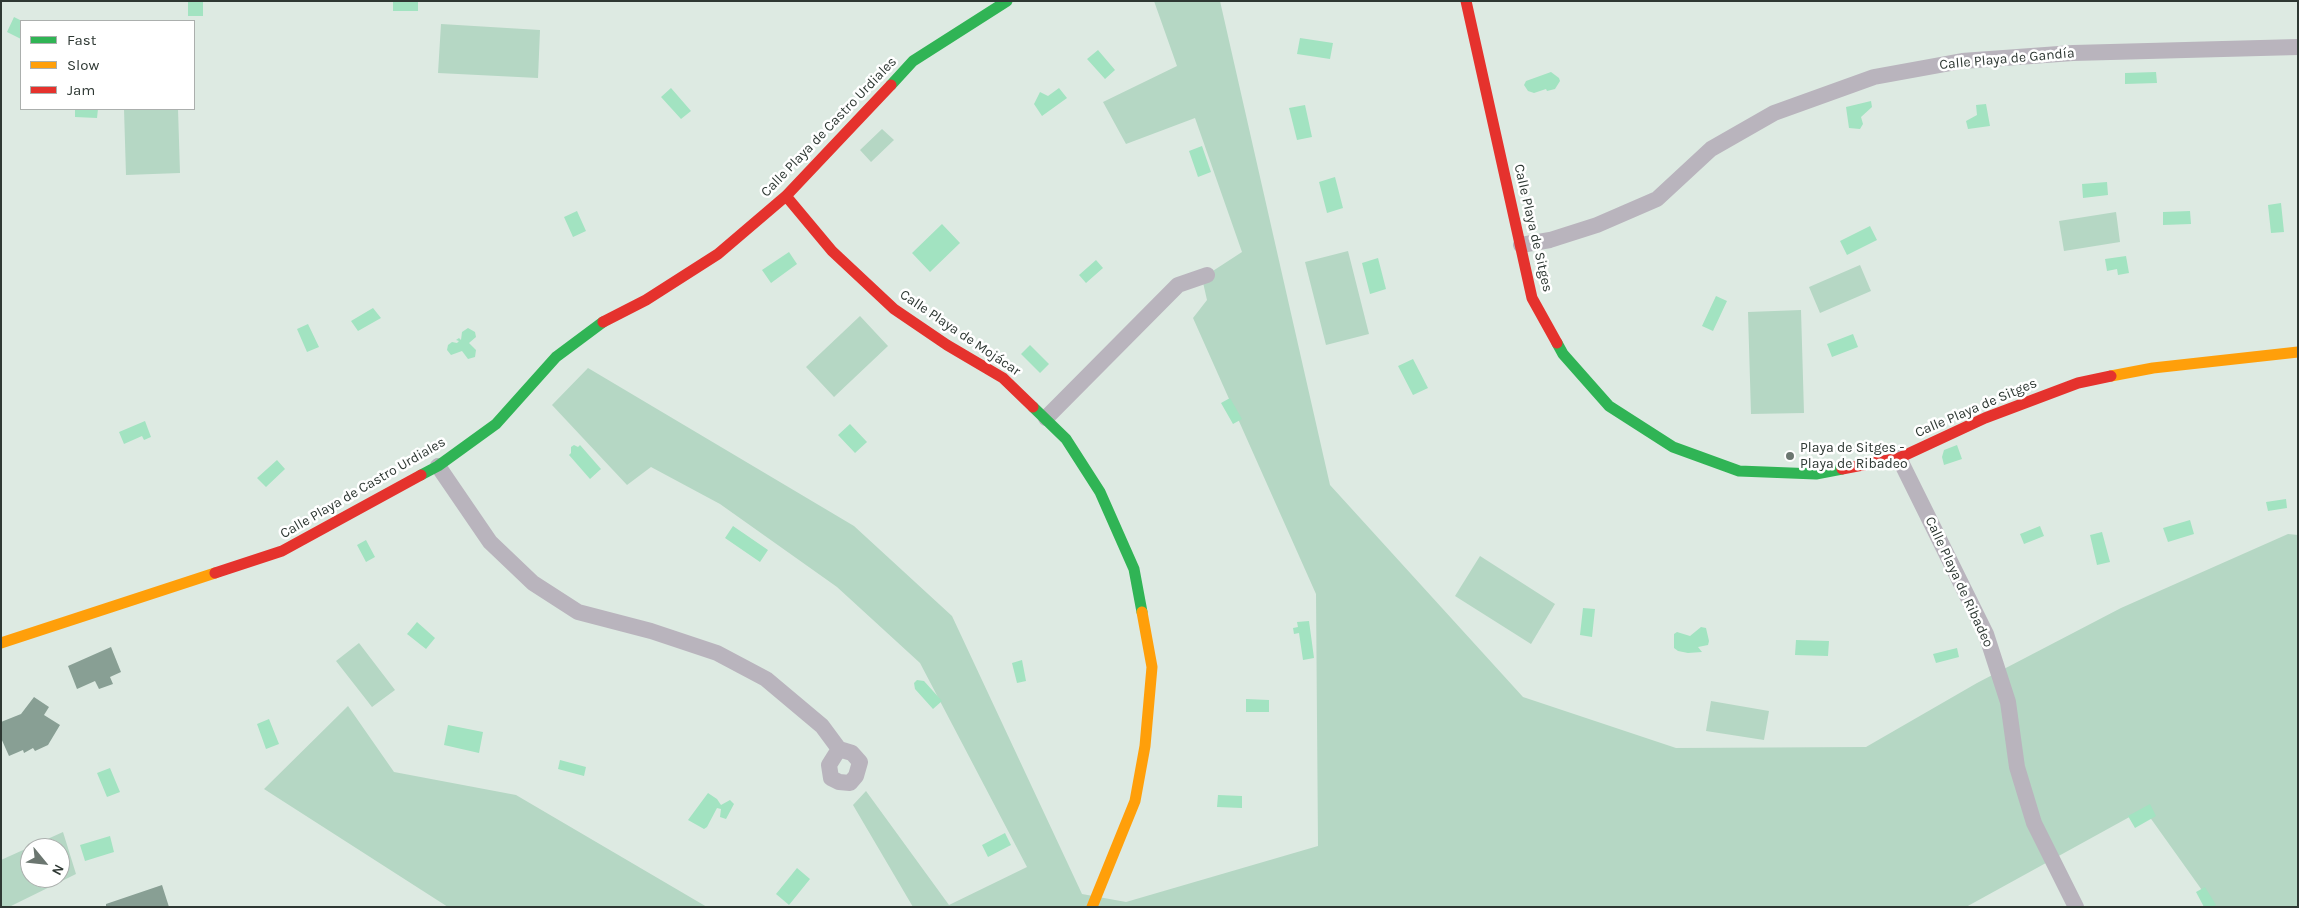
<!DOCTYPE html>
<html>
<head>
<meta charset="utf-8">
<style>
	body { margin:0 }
	#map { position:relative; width:2299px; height:908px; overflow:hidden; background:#ddeae2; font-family:Karla,sans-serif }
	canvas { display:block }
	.frame { position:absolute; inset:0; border:2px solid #2e3833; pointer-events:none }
	.legend { position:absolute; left:20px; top:20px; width:175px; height:90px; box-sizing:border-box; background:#fff; border:1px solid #abafad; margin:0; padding:6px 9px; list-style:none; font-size:15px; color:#2e3833 }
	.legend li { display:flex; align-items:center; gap:10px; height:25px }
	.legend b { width:25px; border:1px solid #abafad }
	.north { position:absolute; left:20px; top:838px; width:50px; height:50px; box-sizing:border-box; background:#fff; border:1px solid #abafad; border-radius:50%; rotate:118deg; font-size:14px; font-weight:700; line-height:20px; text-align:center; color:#2e3833 }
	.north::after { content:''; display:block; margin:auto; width:18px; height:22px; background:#6b7670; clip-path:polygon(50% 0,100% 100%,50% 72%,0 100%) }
</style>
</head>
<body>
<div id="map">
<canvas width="2299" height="908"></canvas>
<div class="frame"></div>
<ul class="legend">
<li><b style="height:6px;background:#30b455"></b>Fast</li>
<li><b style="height:6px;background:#ff9f0a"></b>Slow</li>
<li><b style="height:6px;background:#e5322d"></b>Jam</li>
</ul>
<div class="north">N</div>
</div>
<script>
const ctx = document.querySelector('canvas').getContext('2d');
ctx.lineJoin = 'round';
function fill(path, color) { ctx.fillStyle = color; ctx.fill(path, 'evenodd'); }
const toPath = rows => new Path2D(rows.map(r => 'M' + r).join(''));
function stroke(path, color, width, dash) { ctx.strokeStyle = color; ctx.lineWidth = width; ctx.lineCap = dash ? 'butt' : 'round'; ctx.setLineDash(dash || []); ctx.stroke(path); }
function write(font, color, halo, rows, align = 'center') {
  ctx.font = font + ' Karla,sans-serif'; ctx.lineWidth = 5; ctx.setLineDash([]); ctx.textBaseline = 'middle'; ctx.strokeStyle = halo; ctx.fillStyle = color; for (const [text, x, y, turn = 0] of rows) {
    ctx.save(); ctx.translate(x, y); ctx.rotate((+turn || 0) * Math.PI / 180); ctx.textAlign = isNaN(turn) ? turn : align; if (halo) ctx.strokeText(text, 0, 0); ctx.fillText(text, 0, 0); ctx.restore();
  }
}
fill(toPath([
	[1154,1,1220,1,1330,485,1523,697,1676,748,1866,747,1977,683,2121,608,2288,534,2298,535,2298,907,2214,907,2144,809,1966,907,913,907,853,805,866,791,949,905,1027,867,920,663,837,587,720,504,651,467,627,485,552,405,588,368,854,526,952,616,1082,894,1126,902,1318,846,1316,594,1193,318,1207,300,1202,278,1242,252,1195,118,1126,144,1103,102,1177,66],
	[441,24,540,30,538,78,438,73],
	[124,109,178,109,180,173,126,175],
	[882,129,894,140,871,162,860,150],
	[2116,212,2120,242,2064,251,2059,221],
	[1348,251,1369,334,1326,345,1305,262],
	[1860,265,1871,291,1820,313,1809,287],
	[1801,310,1804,413,1751,414,1748,312],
	[860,316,888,346,834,397,806,367],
	[1480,556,1555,604,1531,644,1455,596],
	[359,643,395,690,372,707,336,661],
	[1711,701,1769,711,1764,740,1706,731],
	[348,706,394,772,516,795,707,907,448,907,264,789],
	[63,832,76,874,9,907,1,907,1,860],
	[30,848,60,848,60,878,30,878]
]), '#b5d7c4');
fill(toPath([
	[188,1,203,1,203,16,188,16],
	[393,1,418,1,418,11,393,11],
	[14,17,22,21,21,39,7,32],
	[1300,38,1333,43,1330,59,1297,54],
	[1098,50,1115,70,1105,79,1087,59],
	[1551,72,1559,78,1560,81,1555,89,1547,91,1546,89,1534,93,1528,91,1524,85,1526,81],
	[2156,72,2157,83,2125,84,2125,73],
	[671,88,691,111,681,119,661,97],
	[1059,88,1067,98,1042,116,1034,104,1040,92,1048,96],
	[1871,101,1872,107,1861,117,1863,124,1860,129,1849,128,1846,107],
	[1986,104,1990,126,1968,129,1966,121,1977,115,1976,105],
	[1305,105,1312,137,1297,140,1289,108],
	[75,109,98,109,97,118,75,117],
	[1202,146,1211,172,1198,177,1189,151],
	[1335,177,1343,208,1327,213,1319,182],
	[2107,182,2108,195,2083,198,2082,184],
	[2281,203,2284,232,2271,233,2268,205],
	[577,211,586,231,573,237,564,217],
	[2190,211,2191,224,2163,225,2163,212],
	[942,224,960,243,930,272,912,253],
	[1870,226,1877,240,1847,255,1840,241],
	[789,252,797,264,771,283,762,270],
	[2126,256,2129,273,2118,275,2117,269,2107,271,2105,259],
	[1378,258,1386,289,1370,294,1362,263],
	[1096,260,1103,268,1086,283,1079,275],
	[1716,296,1727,301,1713,331,1702,326],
	[373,308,381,318,358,331,351,321],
	[308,324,319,347,307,352,297,329],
	[468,328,475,332,476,337,469,343,476,350,475,357,468,359,462,351,451,355,447,350,448,345,452,342,457,343,459,341,456,340,459,338,461,340,462,332],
	[1853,334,1858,347,1832,357,1827,344],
	[1030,345,1049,364,1040,373,1021,354],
	[1413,359,1428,388,1413,395,1398,366],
	[1230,398,1242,419,1233,424,1221,403],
	[145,421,151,437,144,440,142,436,124,444,119,432],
	[850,424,867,442,855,453,838,435],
	[574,445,578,447,580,445,601,469,590,479,569,455,571,453,571,447],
	[1957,445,1962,459,1944,465,1942,457,1944,450],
	[277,460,285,469,266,487,257,478],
	[2286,499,2287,508,2268,511,2266,502],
	[2190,520,2194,534,2168,542,2163,528],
	[733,526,768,550,760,562,725,538],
	[2040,526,2044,536,2024,544,2020,534],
	[2102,532,2110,562,2097,565,2090,535],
	[366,540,375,557,366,562,357,545],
	[1583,608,1595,609,1592,637,1580,635],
	[1309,621,1314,658,1303,660,1299,633,1294,634,1293,628,1298,627,1297,622],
	[417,622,435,638,426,649,407,634],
	[1701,627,1706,628,1709,641,1708,645,1698,647,1702,652,1688,653,1678,651,1674,648,1674,634,1677,632,1690,636],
	[1796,640,1829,641,1828,656,1795,655],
	[1957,648,1959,657,1936,663,1933,654],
	[1022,660,1026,681,1017,683,1012,663],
	[917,680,924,681,942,701,933,709,915,689,914,683],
	[1246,699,1269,700,1269,712,1246,712],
	[269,719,279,744,266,749,257,724],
	[448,725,483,732,479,753,444,745],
	[560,760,586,767,584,776,558,769],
	[110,768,120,792,107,797,97,773],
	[708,793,717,799,721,805,730,800,734,804,726,819,720,817,721,809,717,808,707,827,704,829,688,820],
	[1218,795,1242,796,1242,808,1217,807],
	[2150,804,2156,816,2135,828,2128,816],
	[1005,833,1011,845,988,857,982,845],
	[110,836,114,852,85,861,80,845],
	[797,868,810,879,789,905,776,894],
	[2205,887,2216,905,2213,907,2204,907,2196,892]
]), '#a2e3c1');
fill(toPath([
	[111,647,121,672,110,677,113,684,99,689,95,681,77,689,68,666],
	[34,697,49,707,44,715,60,725,48,745,35,751,33,748,24,753,23,750,9,756,1,738,1,722,21,714],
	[162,885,169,907,106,907,106,904]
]), '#889f94');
stroke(toPath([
	[1521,245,1550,240,1597,225,1657,199,1711,149,1774,113,1874,77,1962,61,2073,53,2298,47],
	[1046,418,1178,285,1207,275],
	[1899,458,1986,634,2008,702,2017,767,2034,823,2076,907],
	[438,466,490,542,533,583,578,612,651,631,717,653,766,679,822,726,839,749],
	[839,749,852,753,860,762,856,776,850,783,839,782,831,778,829,765,839,749]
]), '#b9b4bd', 16);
stroke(toPath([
	[891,85,913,61,1007,1],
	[1557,343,1563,354,1609,406,1673,447,1739,471,1816,474,1842,469],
	[1033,407,1066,439,1100,492,1134,569,1142,612],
	[421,475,438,466,496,424,556,357,603,322]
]), '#30b455', 11);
stroke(toPath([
	[2111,376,2153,368,2298,352],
	[1,643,215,573],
	[1092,907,1135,801,1145,746,1152,667,1142,612]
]), '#ff9f0a', 11);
stroke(toPath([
	[1466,1,1532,298,1557,343],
	[786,196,832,251,894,309,947,345,1003,378,1033,407],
	[603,322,646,300,718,254,786,196,891,85],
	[1842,469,1899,458,1985,418,2078,383,2111,376],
	[215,573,282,551,421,475]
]), '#e5322d', 11);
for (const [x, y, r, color] of [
	[1790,456,5,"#6b7670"]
]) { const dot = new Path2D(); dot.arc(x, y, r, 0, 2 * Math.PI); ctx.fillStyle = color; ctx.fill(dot); stroke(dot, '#fff', 2); }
write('14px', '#2e3833', '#fff', [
	["Calle Playa de Gandía",2007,59,-5],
	["Calle Playa de Castro Urdiales",829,127,-46],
	["Calle Playa de Sitges",1533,228,77],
	["Calle Playa de Mojácar",960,333,34],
	["Calle Playa de Sitges",1976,408,-23],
	["Calle Playa de Castro Urdiales",363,488,-30],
	["Calle Playa de Ribadeo",1959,582,65]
]);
write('14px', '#2e3833', '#fff', [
	["Playa de Sitges -",1800,448],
	["Playa de Ribadeo",1800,464]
], 'left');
</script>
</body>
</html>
